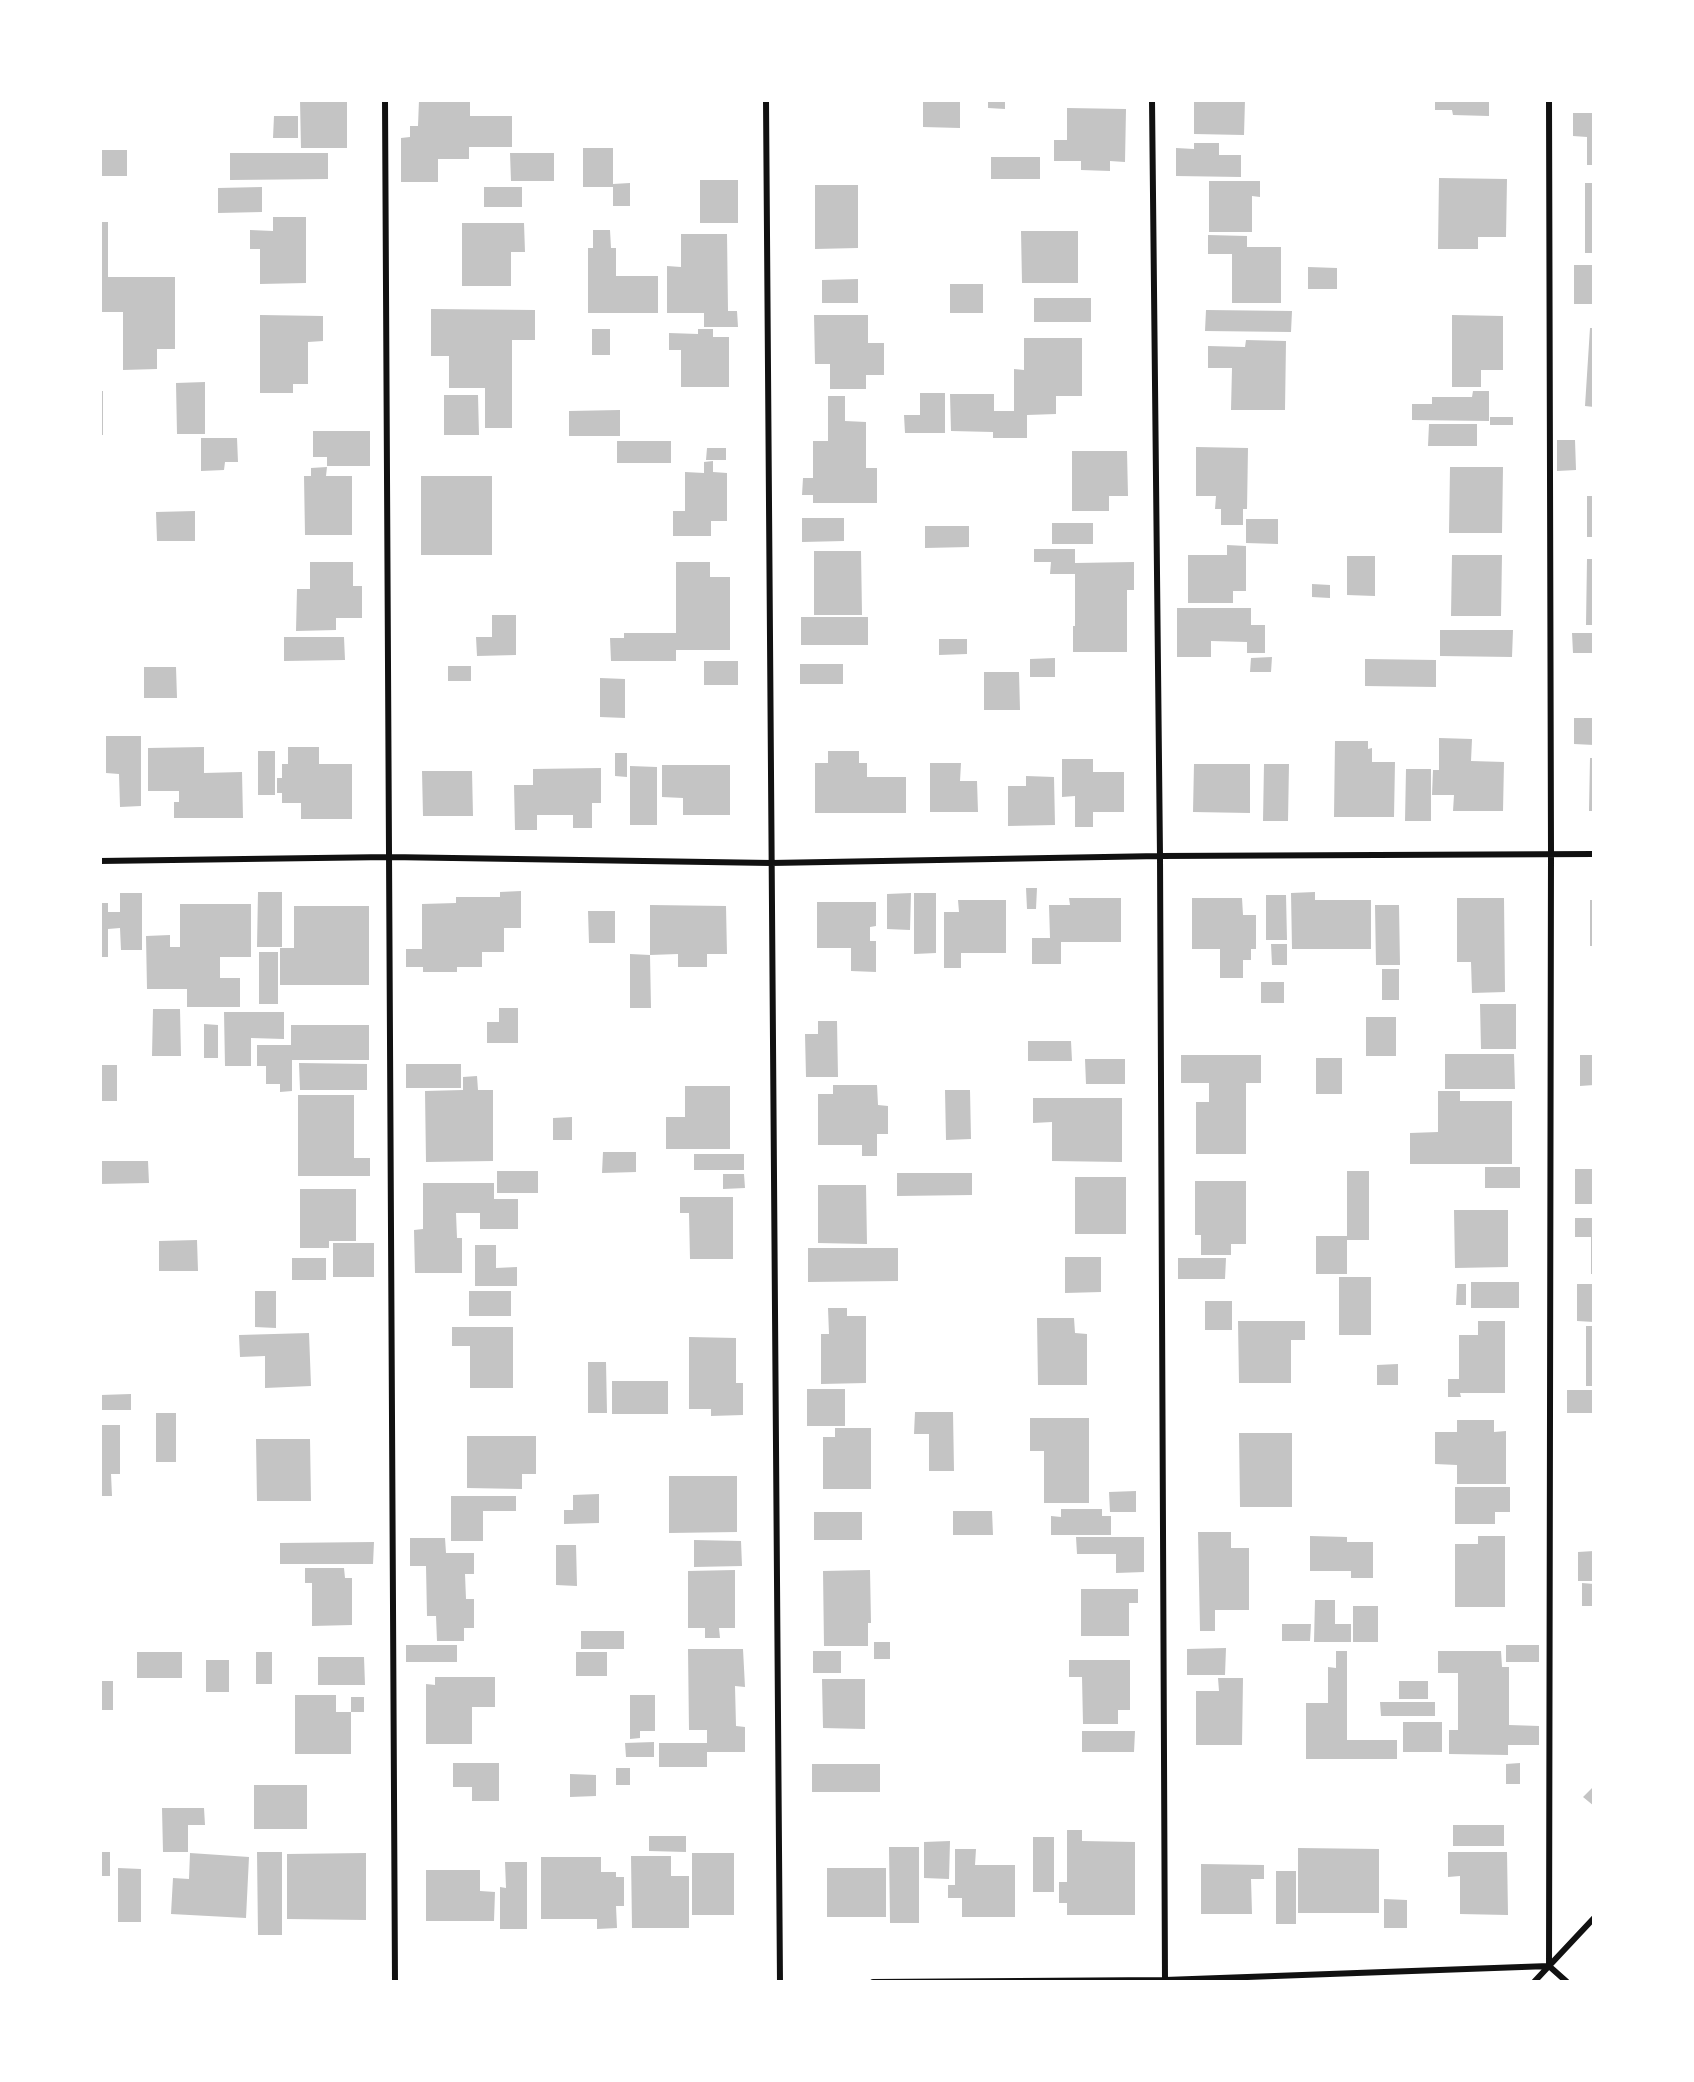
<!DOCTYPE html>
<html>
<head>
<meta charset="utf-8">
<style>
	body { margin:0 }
	#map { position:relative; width:1694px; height:2082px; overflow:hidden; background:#fff; font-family:"Alegreya Sans",sans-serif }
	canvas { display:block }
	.frame { position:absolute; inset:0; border:102px solid #fff; pointer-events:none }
</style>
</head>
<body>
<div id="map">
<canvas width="1694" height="2082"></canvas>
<div class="frame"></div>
</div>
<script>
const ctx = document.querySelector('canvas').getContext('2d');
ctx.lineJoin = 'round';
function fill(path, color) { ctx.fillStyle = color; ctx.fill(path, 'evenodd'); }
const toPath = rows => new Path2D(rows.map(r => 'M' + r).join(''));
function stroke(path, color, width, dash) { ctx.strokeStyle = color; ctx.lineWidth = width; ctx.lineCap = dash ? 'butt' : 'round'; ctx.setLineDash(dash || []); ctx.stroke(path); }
fill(toPath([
	[300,100,347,100,347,148,301,148],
	[419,100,470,100,470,116,512,116,512,147,469,147,469,159,438,159,438,182,401,182,401,138,410,137,410,126,418,126],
	[923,100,960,100,960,128,923,127],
	[988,100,1005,100,1005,109,988,108],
	[1194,100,1245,100,1244,135,1194,134],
	[1435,100,1489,100,1489,116,1453,115,1452,110,1435,110],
	[1067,108,1126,109,1125,162,1110,161,1110,171,1081,170,1081,161,1054,161,1054,140,1067,140],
	[1573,113,1594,113,1594,165,1587,165,1587,137,1573,136],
	[274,116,298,116,298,138,273,138],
	[1194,143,1219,143,1219,155,1241,155,1241,177,1176,176,1176,148,1194,149],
	[583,148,613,148,613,184,630,183,630,206,613,206,613,187,583,187],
	[100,150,127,150,127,176,100,176],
	[230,153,328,153,328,179,230,180],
	[510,153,554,153,554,181,511,181],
	[991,157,1040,157,1040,179,991,179],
	[1439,178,1507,179,1506,237,1478,237,1478,249,1438,249],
	[700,180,738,180,738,223,700,223],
	[1209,181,1260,181,1260,197,1252,196,1252,232,1209,232],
	[1585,183,1594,183,1594,253,1585,253],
	[815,185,858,185,858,248,815,249],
	[262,187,262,212,218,213,218,188],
	[484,187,522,187,522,207,484,207],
	[273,217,306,217,306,283,260,284,260,249,250,249,250,230,273,231],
	[100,222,108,222,108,277,175,277,175,349,157,349,157,369,123,370,123,312,100,312],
	[462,223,524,223,525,252,511,252,511,286,462,286],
	[593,230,610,230,611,248,616,248,616,276,658,276,658,313,588,313,588,248,593,248],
	[1021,231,1078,231,1078,283,1022,283],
	[681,234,727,234,728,311,737,311,738,327,704,327,704,313,667,313,667,266,681,267],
	[1208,235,1247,236,1247,247,1281,247,1281,303,1232,303,1232,254,1208,254],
	[1574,265,1594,265,1594,304,1574,304],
	[1308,267,1337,268,1337,289,1308,289],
	[858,279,858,303,822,303,822,280],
	[950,284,983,284,983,313,950,313],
	[1034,298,1091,298,1091,322,1034,322],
	[431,309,535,310,535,340,512,340,512,428,485,428,485,388,449,388,449,356,431,356],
	[1206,310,1292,311,1291,332,1205,331],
	[260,315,323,316,323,341,308,342,308,384,293,384,293,393,260,393],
	[814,315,868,315,868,343,884,343,884,375,866,375,866,389,830,389,830,364,815,364],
	[1452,315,1503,316,1503,370,1481,370,1481,387,1452,387],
	[1590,328,1594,328,1594,407,1585,406],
	[592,329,610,329,610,355,592,355],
	[698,329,713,329,713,337,729,337,729,387,681,387,681,350,669,350,669,333,698,334],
	[1024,338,1082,338,1082,396,1056,396,1056,414,1027,415,1027,438,993,438,993,432,951,431,950,394,994,394,994,411,1014,411,1014,369,1024,370],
	[1246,340,1286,341,1285,410,1231,410,1232,368,1208,368,1208,346,1245,347],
	[205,382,205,434,177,434,176,383],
	[100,391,103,391,103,435,100,435],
	[1473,391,1489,391,1489,421,1412,420,1412,404,1432,404,1432,397,1472,397],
	[920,393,945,393,945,433,905,433,904,415,920,415],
	[444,395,478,395,479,435,444,435],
	[828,396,845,396,845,421,866,422,866,468,877,468,877,503,813,503,813,495,802,495,803,478,813,478,813,441,828,441],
	[620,410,620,436,569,436,569,411],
	[1490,417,1513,417,1513,425,1490,425],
	[1429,424,1477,424,1477,446,1428,446],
	[313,431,370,431,370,466,327,466,327,457,313,457],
	[201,438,237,438,238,462,225,462,224,470,201,471],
	[1557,440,1575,440,1576,470,1557,471],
	[617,441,671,441,671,463,617,463],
	[1196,447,1248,448,1247,509,1243,509,1243,525,1221,525,1221,509,1215,509,1216,496,1196,496],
	[707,448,726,448,726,460,706,460],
	[1072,451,1127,451,1128,496,1109,496,1109,511,1072,511],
	[713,461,713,472,727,473,727,521,711,521,711,536,673,536,673,511,685,511,685,472,704,473,704,462],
	[327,467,326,476,352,476,352,535,305,535,304,476,311,476,311,468],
	[1450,467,1503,467,1502,533,1449,533],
	[421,476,492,476,492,555,421,555],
	[1587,496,1594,496,1594,537,1587,537],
	[195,511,195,541,157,541,156,512],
	[802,518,844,518,844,541,802,542],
	[1246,519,1278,519,1278,544,1246,543],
	[1052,523,1093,523,1093,544,1052,544],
	[925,526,969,526,969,547,925,548],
	[1227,545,1246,546,1246,591,1233,591,1233,603,1188,603,1188,555,1227,555],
	[1034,549,1075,549,1075,563,1134,562,1134,590,1127,590,1127,652,1073,652,1073,626,1075,626,1075,574,1050,574,1051,562,1034,562],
	[814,551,861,551,862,615,814,615],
	[1452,555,1502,555,1501,616,1451,616],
	[1347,556,1375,556,1375,596,1347,595],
	[1587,559,1594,559,1594,625,1586,625],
	[310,562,353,562,353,586,362,586,362,618,336,618,336,630,296,631,297,589,310,589],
	[676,562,710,562,710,577,730,577,730,650,676,650,676,661,611,661,610,638,624,638,624,633,676,633],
	[1312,584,1330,585,1330,598,1312,597],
	[1177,608,1251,608,1251,625,1265,625,1265,653,1247,653,1247,642,1211,641,1211,657,1177,657],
	[492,615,516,615,516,655,477,656,476,637,492,637],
	[801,617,868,617,868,645,801,645],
	[1440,630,1513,630,1512,657,1440,656],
	[1572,633,1594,633,1594,653,1573,653],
	[284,637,344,637,345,660,284,661],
	[939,639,967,639,967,654,939,655],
	[1272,657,1271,672,1250,672,1251,658],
	[1055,658,1055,677,1030,677,1030,659],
	[1365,659,1436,660,1436,687,1365,686],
	[704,661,738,661,738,685,704,685],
	[800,664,843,664,843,684,800,684],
	[448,666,471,666,471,681,448,681],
	[144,667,176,667,177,698,144,698],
	[984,672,1019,672,1020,710,984,710],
	[600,678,625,679,625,718,600,717],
	[1574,718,1594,718,1594,745,1574,744],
	[106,736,141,736,141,806,120,807,119,774,106,773],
	[1439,738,1472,739,1471,761,1504,762,1503,811,1453,811,1454,795,1432,795,1433,770,1439,770],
	[1335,741,1368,741,1368,749,1372,748,1372,762,1395,762,1394,817,1334,817],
	[204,747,204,773,242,772,243,818,174,818,174,802,179,802,179,791,148,791,148,748],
	[288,747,319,747,319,764,352,764,352,819,301,819,301,803,282,803,282,793,277,793,277,778,282,778,282,764,288,764],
	[258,751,275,751,275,795,258,795],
	[828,751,859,751,859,763,867,763,867,777,906,777,906,813,815,813,815,763,828,763],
	[615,753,627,753,627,777,615,776],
	[1590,758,1594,758,1594,811,1589,811],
	[1062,759,1093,759,1093,772,1124,772,1124,812,1093,812,1093,827,1075,827,1075,796,1062,797],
	[930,763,961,763,960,781,977,781,978,812,930,812],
	[1194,764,1250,764,1250,813,1193,812],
	[1264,764,1289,764,1288,821,1263,821],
	[662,765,730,765,730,815,683,815,683,798,662,797],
	[630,766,657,767,657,825,630,825],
	[601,768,601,803,592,803,592,828,573,828,573,815,537,815,537,830,515,830,514,785,533,785,533,769],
	[1406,769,1431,769,1431,821,1405,821],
	[422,771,472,771,473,816,423,816],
	[1026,776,1054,777,1055,825,1008,826,1008,786,1026,786],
	[1026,888,1037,888,1036,909,1027,909],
	[521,891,521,928,504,928,504,952,482,952,482,967,457,967,457,972,423,972,423,967,406,967,406,949,422,949,422,904,456,903,456,897,500,897,500,892],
	[258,892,282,892,282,947,257,947],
	[1315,892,1315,900,1371,900,1371,949,1292,949,1291,893],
	[120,893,142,893,142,950,121,950,120,928,108,929,108,957,100,957,100,903,108,903,108,912,120,912],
	[911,893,910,930,887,929,887,894],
	[914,893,936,893,936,953,914,954],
	[1266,895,1286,895,1287,940,1266,940],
	[1069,898,1121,898,1121,942,1061,942,1061,964,1032,964,1032,938,1050,938,1049,905,1070,905],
	[1192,898,1242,898,1243,915,1256,915,1256,949,1251,949,1251,960,1243,960,1243,978,1220,978,1220,949,1192,949],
	[1457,898,1504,898,1505,992,1472,993,1471,962,1457,962],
	[958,900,1006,900,1006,953,961,953,961,968,944,968,944,912,959,912],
	[1590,900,1594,900,1594,946,1590,946],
	[817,902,876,902,876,926,870,927,870,941,876,941,876,972,851,971,851,948,817,948],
	[180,904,251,904,251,957,220,957,220,978,240,978,240,1007,187,1007,187,989,147,989,146,936,170,935,170,947,180,947],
	[650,905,726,906,727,954,707,954,707,967,678,967,678,954,650,955],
	[1375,905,1399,905,1400,965,1376,965],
	[294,906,369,906,369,985,280,985,280,948,294,948],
	[588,911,615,911,615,943,589,943],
	[1271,944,1287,944,1287,965,1272,965],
	[259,952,278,952,278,1004,259,1004],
	[630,954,650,955,651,1008,630,1008],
	[1382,969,1399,969,1399,1000,1382,1000],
	[1261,982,1284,982,1284,1003,1261,1003],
	[1480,1004,1516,1004,1516,1049,1481,1049],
	[499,1008,518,1008,518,1043,487,1043,487,1022,499,1022],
	[153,1009,180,1009,181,1056,152,1056],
	[224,1012,284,1012,284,1039,251,1038,251,1066,225,1066],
	[1366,1017,1396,1017,1396,1056,1366,1056],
	[818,1021,837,1021,838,1077,806,1077,805,1034,818,1034],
	[204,1024,218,1025,218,1058,204,1058],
	[291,1025,369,1025,369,1060,292,1060,292,1091,280,1092,280,1084,266,1084,266,1066,257,1066,257,1045,291,1045],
	[1028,1041,1071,1041,1072,1061,1028,1061],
	[1445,1054,1514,1054,1515,1089,1445,1089],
	[1181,1055,1261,1055,1261,1083,1246,1083,1246,1154,1196,1154,1196,1102,1209,1102,1209,1083,1181,1083],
	[1580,1055,1594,1055,1594,1085,1580,1086],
	[1316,1058,1342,1058,1342,1094,1316,1094],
	[1085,1059,1125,1059,1125,1084,1086,1084],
	[299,1063,367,1064,367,1090,300,1090],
	[406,1064,461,1064,461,1088,406,1088],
	[100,1065,117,1065,117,1101,100,1101],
	[477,1076,478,1090,493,1090,493,1161,426,1162,425,1091,463,1090,463,1077],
	[833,1085,877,1085,878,1105,888,1106,888,1134,877,1134,877,1156,862,1156,862,1145,818,1145,818,1094,833,1094],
	[685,1086,730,1086,730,1149,666,1149,666,1117,685,1117],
	[945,1090,970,1090,971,1139,946,1140],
	[1438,1091,1460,1091,1460,1101,1512,1101,1512,1164,1410,1164,1410,1133,1438,1132],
	[298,1095,354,1095,354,1158,370,1158,370,1176,298,1176],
	[1033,1098,1122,1098,1122,1162,1052,1161,1052,1122,1033,1123],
	[572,1117,572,1140,553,1140,553,1118],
	[603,1152,636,1152,636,1172,602,1173],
	[694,1154,744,1154,744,1170,694,1170],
	[100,1161,148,1161,149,1183,100,1184],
	[1485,1167,1520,1167,1520,1188,1485,1188],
	[1575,1169,1594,1169,1594,1204,1575,1204],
	[497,1171,538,1171,538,1193,497,1193],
	[1347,1171,1369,1171,1369,1240,1347,1240,1347,1274,1316,1274,1316,1236,1347,1236],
	[897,1173,972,1173,972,1195,897,1196],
	[723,1174,744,1174,745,1188,723,1189],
	[1075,1177,1126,1177,1126,1234,1075,1234],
	[1195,1181,1246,1181,1246,1244,1231,1244,1231,1255,1201,1255,1201,1235,1195,1235],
	[423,1183,494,1183,494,1199,518,1199,518,1229,480,1229,480,1213,456,1213,457,1238,462,1238,462,1273,415,1273,414,1230,423,1229],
	[818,1185,866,1185,867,1244,818,1243],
	[300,1189,356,1189,356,1241,329,1241,329,1248,300,1248],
	[680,1197,733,1197,733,1259,690,1259,689,1213,680,1213],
	[1454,1210,1508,1210,1508,1267,1455,1268],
	[1575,1218,1594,1218,1594,1274,1591,1274,1591,1237,1575,1237],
	[197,1240,198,1271,159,1271,159,1241],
	[333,1243,374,1243,374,1277,333,1277],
	[475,1245,496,1245,496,1268,517,1267,517,1286,475,1286],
	[808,1248,898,1248,898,1281,808,1282],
	[1065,1257,1101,1257,1101,1292,1065,1293],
	[292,1258,326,1258,326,1280,292,1280],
	[1178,1258,1226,1258,1225,1279,1178,1279],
	[1339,1277,1371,1277,1371,1335,1339,1335],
	[1471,1282,1519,1282,1519,1308,1471,1308],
	[1457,1284,1466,1284,1466,1305,1456,1305],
	[1577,1284,1594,1284,1594,1322,1577,1321],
	[255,1291,276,1291,276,1328,255,1327],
	[469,1291,511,1291,511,1316,469,1316],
	[1205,1301,1232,1301,1232,1330,1205,1330],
	[828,1308,847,1308,847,1316,866,1316,866,1383,821,1384,821,1334,829,1334],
	[1037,1318,1074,1318,1075,1333,1087,1334,1087,1385,1038,1385],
	[1238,1321,1305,1321,1305,1340,1291,1340,1291,1383,1239,1383],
	[1478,1321,1505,1321,1505,1393,1460,1393,1461,1397,1448,1397,1448,1379,1459,1379,1459,1335,1478,1335],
	[1586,1326,1594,1326,1594,1386,1586,1386],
	[452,1327,513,1327,513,1388,470,1388,470,1346,452,1346],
	[309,1333,311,1386,265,1388,265,1356,240,1357,239,1335],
	[689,1337,736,1338,736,1383,743,1383,743,1415,711,1416,711,1409,689,1409],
	[588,1362,606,1362,607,1413,588,1413],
	[1398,1364,1398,1385,1377,1385,1377,1365],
	[612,1381,668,1381,668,1414,612,1414],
	[807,1389,845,1389,845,1426,807,1426],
	[1567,1390,1594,1390,1594,1413,1567,1413],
	[131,1394,131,1410,101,1410,101,1395],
	[915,1412,953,1412,954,1471,929,1471,929,1434,914,1434],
	[156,1413,176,1413,176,1462,156,1462],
	[1030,1418,1089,1418,1089,1503,1044,1503,1044,1451,1030,1451],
	[1457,1420,1494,1420,1494,1432,1506,1431,1506,1484,1457,1484,1457,1465,1435,1464,1435,1432,1457,1432],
	[100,1425,120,1425,120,1474,111,1474,112,1496,100,1496],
	[835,1428,871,1428,871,1489,823,1489,823,1437,835,1437],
	[1239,1433,1292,1433,1292,1507,1240,1507],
	[467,1436,536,1436,536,1474,522,1474,522,1489,467,1488],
	[256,1439,310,1439,311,1501,257,1501],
	[669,1476,737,1476,737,1532,669,1533],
	[1455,1487,1510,1487,1510,1512,1495,1512,1495,1524,1455,1524],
	[1136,1491,1136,1512,1110,1512,1109,1492],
	[599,1494,599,1523,564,1524,564,1510,573,1510,573,1495],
	[451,1496,516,1496,516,1511,483,1511,483,1541,451,1541],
	[1061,1509,1102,1509,1102,1516,1111,1516,1111,1535,1051,1535,1051,1516,1061,1517],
	[953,1511,992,1511,993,1535,953,1535],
	[814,1512,862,1512,862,1540,814,1540],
	[1198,1532,1231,1532,1231,1548,1249,1548,1249,1610,1215,1610,1215,1631,1200,1631],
	[1310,1536,1347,1537,1347,1542,1373,1542,1373,1578,1351,1578,1351,1571,1310,1571],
	[1478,1536,1505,1536,1505,1607,1455,1607,1455,1544,1478,1544],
	[1076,1537,1144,1537,1144,1572,1116,1573,1116,1554,1077,1554],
	[410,1538,445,1538,446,1553,474,1553,474,1574,465,1574,466,1599,474,1599,474,1628,464,1628,464,1641,437,1641,436,1616,427,1616,426,1566,410,1566],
	[694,1540,741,1541,742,1566,694,1567],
	[374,1542,373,1564,280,1564,280,1543],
	[556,1545,576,1545,577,1586,556,1585],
	[1594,1551,1594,1581,1578,1581,1578,1552],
	[305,1568,344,1568,345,1578,352,1578,352,1625,312,1626,312,1583,305,1583],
	[735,1570,735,1628,719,1628,720,1638,705,1638,705,1628,688,1628,688,1571],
	[870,1570,871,1623,868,1623,868,1646,824,1646,823,1571],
	[1582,1583,1594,1584,1594,1606,1582,1606],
	[1081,1589,1138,1589,1138,1603,1129,1603,1129,1636,1081,1636],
	[1315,1600,1335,1600,1335,1624,1351,1624,1351,1642,1314,1642],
	[1353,1606,1378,1606,1378,1642,1353,1642],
	[1282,1624,1311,1624,1310,1641,1282,1641],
	[581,1631,624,1631,624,1649,581,1649],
	[874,1642,890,1642,890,1659,874,1659],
	[406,1645,457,1645,457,1662,406,1662],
	[1506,1645,1539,1645,1539,1662,1506,1662],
	[1226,1648,1225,1675,1187,1675,1187,1649],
	[688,1649,743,1649,745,1687,735,1686,736,1726,745,1727,745,1752,707,1752,707,1767,659,1767,659,1743,707,1743,707,1730,689,1730],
	[813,1651,841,1651,841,1673,813,1673],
	[1336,1651,1347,1651,1347,1740,1397,1740,1397,1759,1306,1759,1306,1703,1328,1703,1328,1667,1336,1668],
	[1438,1651,1501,1651,1502,1667,1509,1667,1509,1725,1539,1726,1539,1745,1508,1745,1508,1755,1449,1754,1449,1730,1458,1730,1458,1673,1438,1673],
	[137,1652,182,1652,182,1678,137,1678],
	[256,1652,272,1652,272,1684,256,1684],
	[576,1652,607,1652,607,1676,576,1676],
	[318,1657,364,1657,365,1685,318,1685],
	[206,1660,229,1660,229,1692,206,1692],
	[1069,1660,1130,1660,1130,1710,1118,1710,1118,1724,1083,1724,1082,1677,1069,1677],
	[435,1677,495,1677,495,1707,472,1707,472,1744,426,1744,426,1684,435,1685],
	[1218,1678,1243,1678,1242,1745,1196,1745,1196,1691,1219,1691],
	[822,1679,865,1679,865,1729,823,1728],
	[100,1681,113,1681,113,1710,100,1710],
	[1399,1681,1428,1681,1428,1699,1399,1699],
	[295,1695,336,1695,336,1712,351,1712,351,1754,295,1754],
	[630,1695,655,1695,655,1731,640,1731,640,1738,630,1739],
	[351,1697,364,1697,364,1712,351,1712],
	[1380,1702,1435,1702,1435,1716,1381,1716],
	[1403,1722,1442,1722,1442,1752,1403,1752],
	[1082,1731,1135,1731,1134,1752,1082,1752],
	[654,1742,654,1757,626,1757,625,1743],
	[453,1763,499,1763,499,1801,472,1801,472,1787,453,1787],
	[1520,1763,1520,1784,1506,1784,1506,1764],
	[812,1764,880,1764,880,1792,812,1792],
	[616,1768,630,1768,630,1785,616,1785],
	[570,1774,596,1775,596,1796,570,1797],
	[254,1785,307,1785,307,1829,254,1829],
	[1594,1786,1594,1806,1583,1797],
	[162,1808,204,1808,205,1825,188,1825,188,1852,163,1852],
	[1453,1825,1504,1825,1504,1846,1453,1846],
	[1067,1830,1082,1830,1082,1841,1135,1842,1135,1915,1067,1915,1067,1903,1059,1903,1059,1882,1067,1882],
	[649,1836,686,1836,686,1852,649,1851],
	[1033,1837,1054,1837,1054,1892,1033,1892],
	[950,1841,949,1879,924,1878,924,1842],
	[889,1847,919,1847,919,1923,890,1923],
	[1298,1848,1379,1849,1379,1913,1298,1913],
	[955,1849,976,1849,975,1865,1015,1865,1015,1917,962,1917,962,1898,948,1898,948,1885,955,1885],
	[100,1852,110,1852,110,1876,100,1876],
	[257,1852,282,1852,282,1935,258,1935],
	[1448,1852,1507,1852,1508,1915,1460,1914,1460,1876,1448,1877],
	[190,1853,249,1857,246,1918,171,1914,173,1878,189,1879],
	[366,1853,366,1920,287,1919,287,1854],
	[692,1853,734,1853,734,1915,692,1915],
	[631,1856,671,1856,671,1876,689,1876,689,1928,632,1928],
	[541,1857,601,1857,601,1872,616,1872,616,1877,624,1877,624,1906,616,1906,617,1928,597,1929,597,1919,541,1919],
	[505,1862,527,1862,527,1929,500,1929,500,1887,506,1888],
	[1201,1864,1264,1865,1264,1879,1251,1879,1252,1914,1201,1914],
	[118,1868,141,1869,141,1922,118,1922],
	[827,1868,886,1868,886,1917,827,1917],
	[426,1870,480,1870,480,1891,495,1892,494,1921,426,1921],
	[1276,1871,1296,1871,1296,1924,1276,1924],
	[1384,1899,1407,1900,1407,1928,1384,1928]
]), '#c4c4c4');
stroke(toPath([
	[385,100,395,1982],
	[766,100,780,1982],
	[1152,100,1160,856,1165,1980],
	[100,861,389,857,771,863,1160,856,1594,854],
	[1549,1966,1551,853,1549,100],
	[873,1982,1165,1980,1549,1966,1567,1982],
	[1534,1982,1594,1918]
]), '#111', 6);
</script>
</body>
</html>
